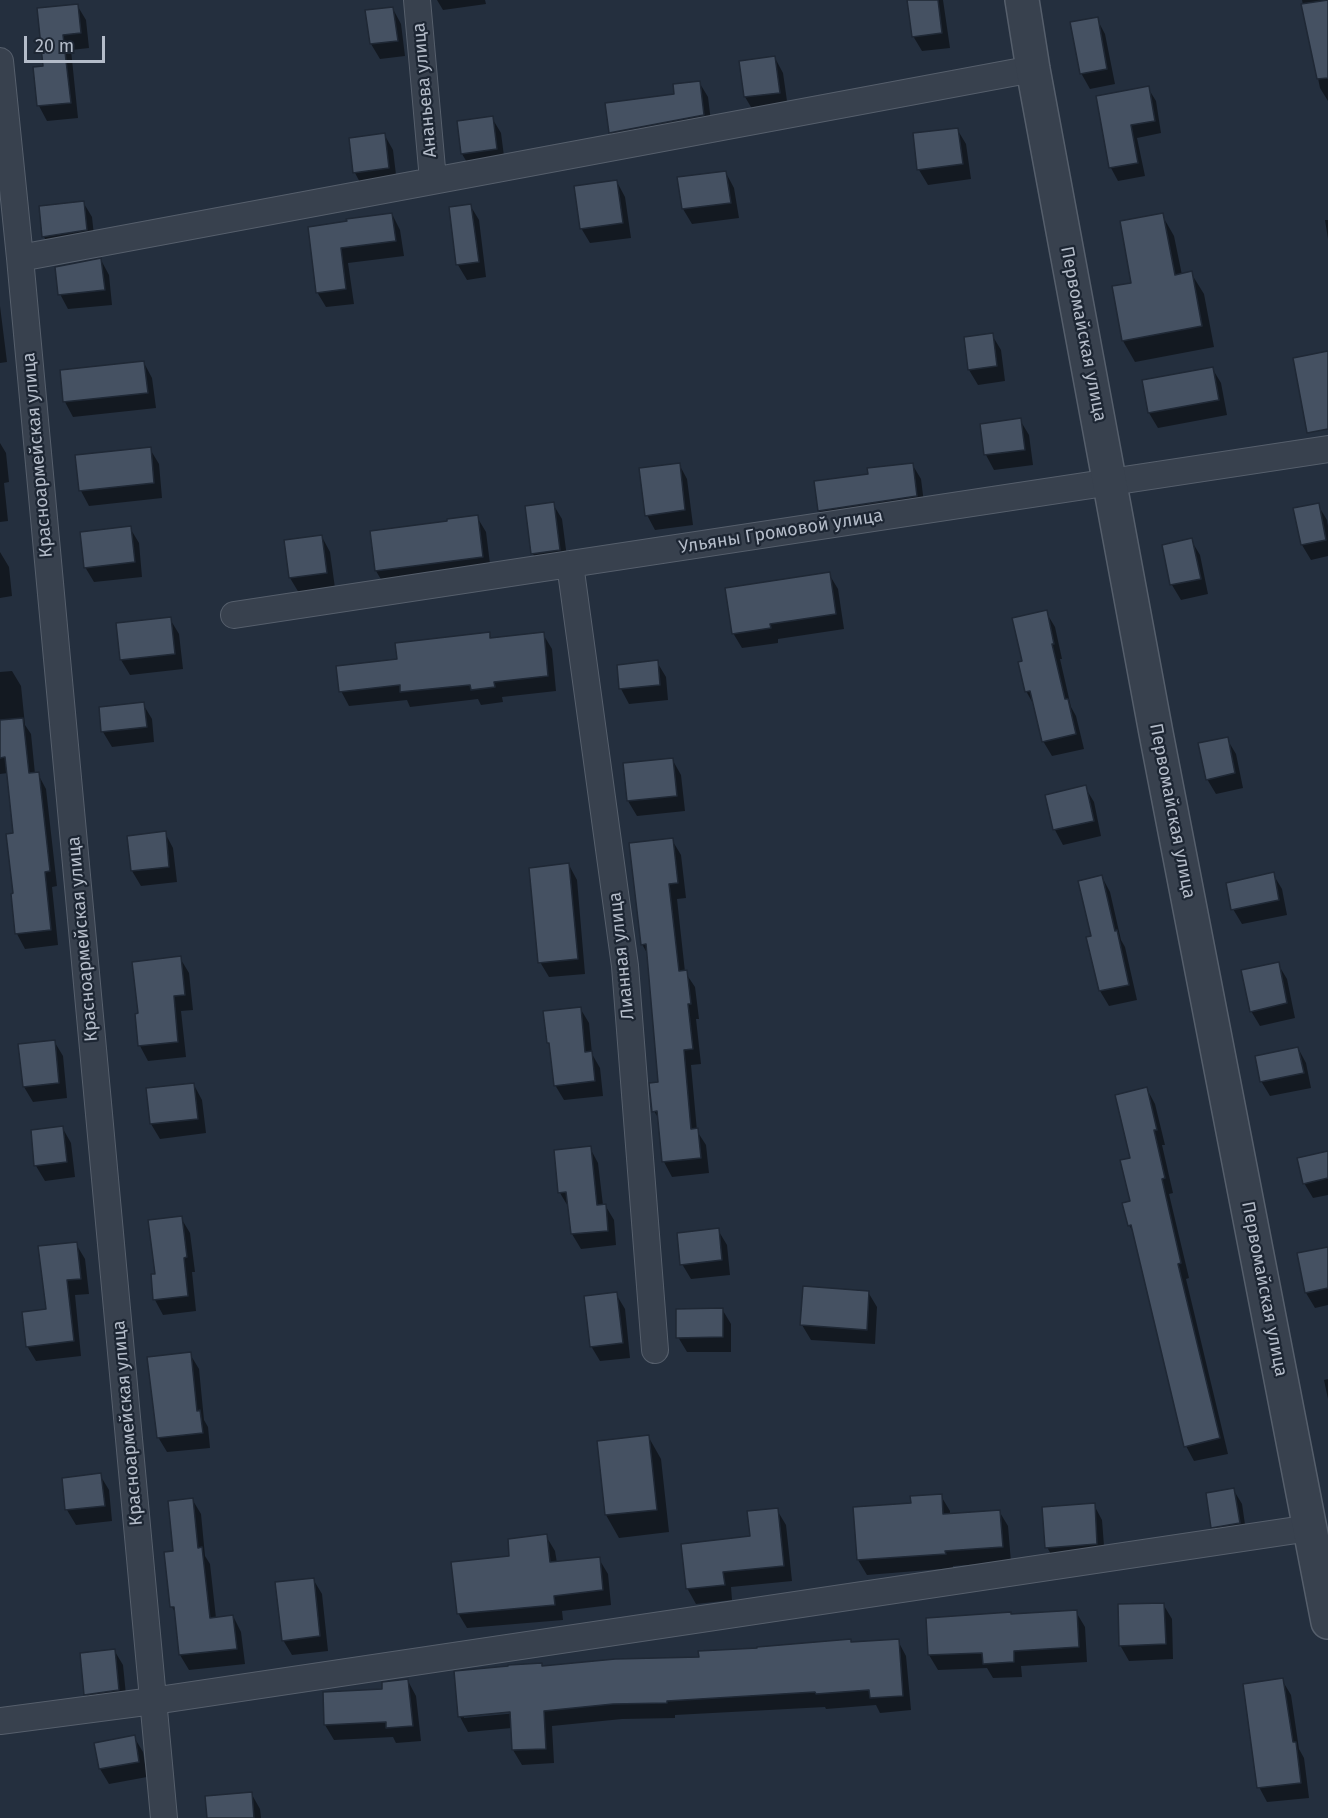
<!DOCTYPE html>
<html>
<head>
<meta charset="utf-8">
<style>
	body { margin:0 }
	#map { position:relative; width:1328px; height:1818px; overflow:hidden; background:#242f3e; font-family:"Fira Sans",sans-serif }
	canvas { display:block }
	.scale { position:absolute; left:24px; top:36px; width:81px; height:27px; box-sizing:border-box; border:3px solid #b4bcc9; border-top:0; padding-left:8px; font-size:18px; line-height:21px; white-space:nowrap; color:#b4bcc9; -webkit-text-stroke:4px #1d2633; paint-order:stroke }
</style>
</head>
<body>
<div id="map">
<canvas width="1328" height="1818"></canvas>
<div class="scale">20 m</div>
</div>
<script>
const ctx = document.querySelector('canvas').getContext('2d');
ctx.lineJoin = 'round';
function fill(path, color) { ctx.fillStyle = color; ctx.fill(path, 'evenodd'); }
const toPath = rows => new Path2D(rows.map(r => 'M' + r).join(''));
function stroke(path, color, width, dash) { ctx.strokeStyle = color; ctx.lineWidth = width; ctx.lineCap = dash ? 'butt' : 'round'; ctx.setLineDash(dash || []); ctx.stroke(path); }
function write(font, color, halo, rows, align = 'center') {
  ctx.font = font + ' "Fira Sans",sans-serif'; ctx.lineWidth = 4.5; ctx.setLineDash([]); ctx.textBaseline = 'middle'; ctx.strokeStyle = halo; ctx.fillStyle = color; for (const [text, x, y, turn = 0] of rows) {
    ctx.save(); ctx.translate(x, y); ctx.rotate((+turn || 0) * Math.PI / 180); ctx.textAlign = isNaN(turn) ? turn : align; if (halo) ctx.strokeText(text, 0, 0); ctx.fillText(text, 0, 0); ctx.restore();
  }
}
fill(toPath([
	[437,0,485,0,486,4,443,10],
	[909,0,943,0,950,48,922,51,913,36],
	[1302,0,1328,0,1328,101,1320,88],
	[77,5,86,20,89,48,71,50,78,118,47,121,39,106,45,67],
	[393,9,401,24,405,56,380,59,371,44,367,12],
	[1097,19,1105,34,1115,84,1090,89,1081,73],
	[775,58,783,73,788,108,754,112,745,97],
	[699,82,708,97,712,130,619,147,610,132],
	[1148,88,1156,101,1161,133,1137,138,1145,176,1118,181,1111,168,1097,97],
	[492,118,501,133,505,164,471,169,462,154,458,122],
	[957,129,966,144,971,179,928,185,919,170,914,135],
	[384,134,393,150,397,183,363,188,355,173],
	[726,173,734,188,739,218,692,224,683,209],
	[617,182,625,197,631,238,590,243,581,228],
	[83,202,92,217,95,245,52,252,44,237,40,207],
	[470,205,479,220,486,277,467,280,458,265,451,208],
	[392,214,400,230,404,256,348,263,354,304,326,307,317,292,348,222],
	[1162,215,1174,236,1182,275,1191,273,1204,294,1214,347,1135,362,1123,341,1133,284],
	[1325,220,1328,220,1328,239],
	[101,260,109,275,112,305,68,309,60,294],
	[0,306,7,362,0,363],
	[992,335,1001,350,1005,381,978,385,969,370],
	[144,363,152,378,156,408,73,417,65,402,62,372],
	[1212,368,1221,383,1227,415,1158,428,1149,413],
	[1020,420,1029,435,1033,465,994,470,986,455],
	[0,443,6,453,9,482,4,483,8,521,0,522],
	[150,449,159,464,162,498,89,506,81,491],
	[679,464,687,479,693,525,655,530,647,515],
	[912,464,921,479,925,511,828,526,819,511,870,476],
	[553,504,562,519,568,565,541,569,533,554,526,507],
	[1318,505,1327,520,1328,526,1328,556,1311,560,1302,545,1295,510],
	[477,517,486,532,491,572,385,586,376,571,449,522],
	[130,528,139,543,142,577,94,582,85,567],
	[322,537,330,552,335,588,299,593,290,578,286,541],
	[1191,540,1200,555,1208,594,1181,600,1172,585,1164,546],
	[0,552,9,567,12,596,0,598],
	[829,574,838,589,844,629,778,639,778,643,742,648,733,633],
	[1046,612,1055,627,1062,659,1060,659,1071,707,1076,716,1084,749,1052,756,1043,741,1035,707,1026,691,1024,662],
	[170,619,179,634,183,669,130,675,121,660,118,624],
	[489,634,492,639,543,634,552,649,556,691,502,697,503,702,481,705,478,699,410,707,407,700,349,706,341,691,399,660],
	[657,662,666,677,668,700,629,704,621,689],
	[12,671,21,686,25,725,31,734,35,774,38,774,46,789,57,886,52,887,58,945,25,949,17,934,12,895,15,895,15,835,8,773,0,774,0,672],
	[143,704,152,719,154,742,112,747,103,732,100,708],
	[1227,739,1236,754,1243,788,1216,794,1207,779],
	[672,759,681,775,685,811,637,816,628,801],
	[1085,787,1094,802,1101,836,1063,845,1055,830],
	[165,833,173,848,177,882,141,886,132,871,128,837],
	[672,840,681,855,686,898,677,899,685,972,695,987,699,1019,696,1019,701,1064,691,1065,697,1131,706,1145,709,1173,672,1177,664,1162,660,1121,654,1111,660,1083,648,955,642,944],
	[569,865,577,880,585,974,549,977,540,962],
	[1273,874,1282,889,1287,915,1242,924,1233,909],
	[1102,877,1110,892,1121,940,1125,947,1137,1000,1109,1006,1100,991,1088,938,1093,937],
	[180,958,189,973,193,1010,181,1011,186,1057,148,1061,140,1046],
	[1278,964,1287,979,1295,1018,1260,1026,1251,1011],
	[580,1008,589,1023,592,1054,600,1068,603,1096,564,1100,555,1085,552,1048,548,1043],
	[54,1041,63,1056,67,1098,33,1102,24,1087],
	[1298,1048,1306,1063,1311,1088,1270,1096,1261,1081],
	[194,1085,202,1100,206,1133,160,1139,151,1124],
	[1147,1089,1155,1104,1165,1145,1162,1145,1173,1193,1169,1194,1189,1278,1186,1279,1228,1454,1194,1461,1186,1446,1136,1237,1129,1225,1132,1202,1131,1159],
	[62,1127,71,1143,75,1177,45,1181,36,1166],
	[590,1148,598,1163,603,1205,605,1205,614,1220,616,1245,581,1249,572,1234,569,1208,560,1193],
	[1328,1153,1328,1195,1313,1198,1304,1183],
	[181,1218,190,1233,195,1272,192,1272,196,1311,163,1315,155,1300,156,1275],
	[718,1230,727,1245,730,1275,691,1279,682,1264],
	[76,1244,85,1259,89,1294,75,1295,81,1356,36,1361,27,1346,47,1311],
	[1328,1248,1328,1305,1315,1308,1306,1293],
	[868,1292,877,1307,875,1344,811,1340,802,1325],
	[616,1294,625,1309,630,1358,600,1361,591,1346],
	[722,1309,731,1324,731,1352,687,1352,678,1337],
	[190,1354,199,1369,204,1420,208,1427,210,1448,167,1452,158,1437],
	[1328,1379,1328,1399,1324,1380],
	[648,1436,661,1459,669,1532,619,1538,606,1515],
	[100,1475,109,1490,112,1521,76,1525,67,1510],
	[1233,1489,1242,1504,1247,1538,1221,1542,1213,1527],
	[941,1496,950,1511,950,1515,999,1511,1008,1526,1011,1562,953,1566,953,1568,867,1575,858,1560,912,1504],
	[192,1499,201,1514,205,1556,210,1564,216,1618,233,1616,241,1632,245,1664,189,1670,180,1655,176,1614,172,1607,175,1552],
	[1094,1505,1102,1520,1105,1559,1055,1562,1047,1547],
	[777,1510,786,1525,792,1581,731,1587,732,1600,696,1604,687,1588,752,1538],
	[546,1536,555,1551,557,1563,599,1559,608,1574,611,1605,562,1611,563,1620,467,1628,458,1613,511,1557],
	[313,1579,322,1594,328,1651,292,1655,283,1640],
	[1163,1604,1172,1619,1173,1659,1129,1661,1120,1645],
	[1076,1612,1085,1627,1087,1662,1021,1666,1022,1677,993,1678,987,1668,938,1670,929,1655,927,1619],
	[898,1641,906,1656,911,1710,880,1713,876,1705,826,1709,825,1707,675,1715,675,1718,622,1719,552,1726,554,1763,522,1765,513,1750,512,1728,468,1732,460,1717,543,1668,700,1659],
	[517,1710,517,1713,464,1718,464,1715],
	[114,1650,123,1665,127,1705,94,1709,86,1694],
	[1282,1680,1291,1695,1299,1749,1304,1758,1309,1798,1267,1802,1259,1787],
	[408,1681,416,1696,421,1741,396,1743,393,1737,334,1740,325,1725],
	[134,1737,143,1752,147,1777,109,1784,100,1769,96,1744],
	[251,1793,260,1809,261,1818,209,1818]
]), '#0007');
const building = toPath([
	[907,0,938,0,942,33,912,37,907,0],
	[1328,0,1328,78,1317,79,1301,4,1328,0],
	[78,4,81,33,63,35,71,103,37,106,33,67,43,66,37,8,78,4],
	[393,7,398,41,370,44,365,10,393,7],
	[1098,17,1107,69,1080,74,1070,22,1098,17],
	[775,56,780,93,744,97,739,61,775,56],
	[700,81,704,115,609,133,605,103,674,94,673,84,700,81],
	[1149,86,1155,121,1131,125,1138,163,1109,168,1096,96,1149,86],
	[493,116,497,149,461,154,457,121,493,116],
	[958,128,963,164,917,170,913,133,958,128],
	[385,133,389,168,353,173,349,138,385,133],
	[726,171,731,203,682,209,677,177,726,171],
	[617,180,623,223,580,229,574,186,617,180],
	[84,201,87,230,42,237,39,206,84,201],
	[471,204,479,262,456,265,449,207,471,204],
	[392,213,396,241,341,248,346,289,316,293,308,227,347,221,346,219,392,213],
	[1163,213,1175,275,1192,271,1202,326,1122,341,1112,286,1131,283,1120,221,1163,213],
	[101,258,105,290,58,295,55,267,101,258],
	[993,333,997,366,968,370,964,337,993,333],
	[1328,351,1328,429,1307,433,1293,358,1328,351],
	[144,361,148,393,63,402,60,370,144,361],
	[1213,367,1219,400,1148,413,1142,380,1213,367],
	[1021,418,1025,450,984,455,980,424,1021,418],
	[151,447,154,483,79,491,75,455,151,447],
	[680,463,685,510,645,516,639,468,680,463],
	[913,463,917,496,818,511,814,481,868,474,867,468,913,463],
	[554,502,560,550,531,554,525,506,554,502],
	[1319,503,1326,540,1301,545,1293,508,1319,503],
	[478,515,483,557,375,571,370,531,447,521,447,519,478,515],
	[131,526,135,562,84,568,80,532,131,526],
	[322,535,327,573,289,578,284,540,322,535],
	[1192,538,1201,579,1170,585,1162,545,1192,538],
	[830,572,836,614,770,624,771,628,732,634,725,588,830,572],
	[1047,610,1054,644,1052,644,1065,699,1068,699,1076,734,1042,742,1030,691,1025,692,1018,662,1022,661,1012,618,1047,610],
	[171,617,175,654,120,660,116,623,171,617],
	[490,632,490,638,544,632,548,676,494,682,495,687,471,690,470,685,400,692,400,685,339,692,336,666,397,659,395,643,490,632],
	[658,660,660,685,619,689,617,665,658,660],
	[144,702,147,727,101,732,99,707,144,702],
	[23,718,29,773,39,772,50,871,45,872,51,930,15,934,11,894,13,893,6,834,13,833,5,757,0,758,0,720,23,718],
	[1228,737,1235,773,1206,780,1198,743,1228,737],
	[673,758,677,796,627,801,623,763,673,758],
	[1086,785,1094,821,1053,830,1045,795,1086,785],
	[166,831,169,867,131,871,127,836,166,831],
	[673,838,678,883,669,884,679,971,687,970,691,1004,688,1004,693,1049,684,1050,691,1129,698,1128,701,1158,662,1162,657,1111,652,1112,649,1083,658,1082,646,944,641,945,629,843,673,838],
	[569,863,578,959,538,963,529,868,569,863],
	[1274,872,1279,900,1231,910,1226,883,1274,872],
	[1102,875,1115,931,1117,930,1129,985,1099,991,1086,937,1091,936,1078,881,1102,875],
	[181,956,185,995,174,996,178,1042,138,1046,135,1014,138,1013,132,962,181,956],
	[1279,962,1287,1003,1250,1012,1241,970,1279,962],
	[581,1007,585,1052,592,1051,595,1081,554,1086,549,1043,547,1043,543,1011,581,1007],
	[55,1040,59,1083,23,1087,18,1044,55,1040],
	[1298,1047,1304,1073,1260,1082,1255,1056,1298,1047],
	[194,1083,198,1119,150,1124,146,1088,194,1083],
	[1147,1087,1157,1130,1154,1130,1165,1178,1162,1179,1181,1263,1178,1264,1220,1438,1184,1447,1131,1225,1128,1226,1122,1203,1130,1201,1120,1160,1130,1158,1115,1095,1147,1087],
	[63,1126,67,1162,34,1166,31,1130,63,1126],
	[591,1146,597,1205,606,1204,608,1231,571,1234,566,1192,558,1193,554,1150,591,1146],
	[1328,1151,1328,1178,1303,1184,1297,1158,1328,1151],
	[182,1216,187,1257,184,1258,188,1296,153,1300,151,1274,155,1274,148,1220,182,1216],
	[719,1228,722,1260,680,1265,677,1233,719,1228],
	[77,1242,81,1279,67,1280,74,1341,26,1347,22,1312,46,1309,38,1246,77,1242],
	[1328,1247,1328,1288,1305,1293,1297,1253,1328,1247],
	[803,1286,869,1291,867,1330,800,1325,803,1286],
	[617,1292,623,1343,590,1347,584,1296,617,1292],
	[723,1308,723,1337,676,1338,676,1309,723,1308],
	[191,1352,197,1411,200,1410,203,1433,157,1438,147,1357,191,1352],
	[649,1435,657,1510,605,1515,597,1441,649,1435],
	[101,1473,105,1506,65,1510,62,1478,101,1473],
	[1234,1488,1240,1523,1211,1528,1206,1493,1234,1488],
	[942,1494,943,1514,1000,1510,1003,1547,945,1551,946,1554,857,1560,853,1507,911,1503,910,1496,942,1494],
	[193,1498,198,1548,202,1547,210,1618,233,1615,237,1649,179,1655,174,1607,170,1607,164,1552,173,1551,168,1501,193,1498],
	[1095,1503,1097,1544,1045,1548,1042,1507,1095,1503],
	[778,1508,784,1566,723,1572,725,1585,686,1589,681,1544,750,1536,747,1511,778,1508],
	[547,1534,550,1562,600,1557,603,1590,554,1596,555,1605,457,1614,451,1562,509,1556,508,1539,547,1534],
	[314,1578,320,1636,282,1641,275,1582,314,1578],
	[1164,1603,1166,1644,1119,1646,1118,1604,1164,1603],
	[1077,1610,1079,1647,1014,1651,1014,1662,983,1664,982,1653,928,1655,926,1618,1011,1612,1011,1614,1077,1610],
	[851,1639,851,1642,899,1639,903,1696,870,1698,869,1690,816,1694,815,1692,667,1701,667,1703,613,1704,544,1711,546,1749,512,1750,510,1712,458,1717,454,1671,508,1666,508,1665,542,1663,542,1666,615,1659,699,1657,698,1651,757,1648,757,1647,851,1639],
	[115,1649,119,1690,84,1695,80,1653,115,1649],
	[1283,1678,1293,1742,1296,1742,1301,1783,1257,1788,1243,1684,1283,1678],
	[408,1679,413,1726,386,1728,386,1722,324,1725,323,1692,382,1689,382,1682,408,1679],
	[135,1735,139,1762,99,1769,94,1743,135,1735],
	[252,1792,254,1818,207,1818,205,1796,252,1792]
]);
fill(building, '#455162');
stroke(building, '#1f2835', 1.5);
const minor = toPath([
	[417,0,433,180],
	[0,61,20,258,164,1818],
	[20,258,1033,69],
	[570,564,625,966,655,1350],
	[234,615,1328,449],
	[0,1721,153,1701,1310,1528]
]);
const tertiary = toPath([
	[1022,0,1033,69,1156,733,1328,1622]
]);
stroke(minor, '#565f6c', 28);
stroke(tertiary, '#565f6c', 36);
stroke(minor, '#38414e', 26);
stroke(tertiary, '#38414e', 33);
write('18px', '#b4bcc9', '#1d2633', [
	["Ананьева улица",425,90,-95],
	["Первомайская улица",1083,334,79],
	["Красноармейская улица",38,455,-95],
	["Ульяны Громовой улица",781,532,-9],
	["Первомайская улица",1172,811,79],
	["Красноармейская улица",83,939,-95],
	["Лианная улица",622,956,-96],
	["Первомайская улица",1264,1289,79],
	["Красноармейская улица",128,1423,-95]
]);
</script>
</body>
</html>
